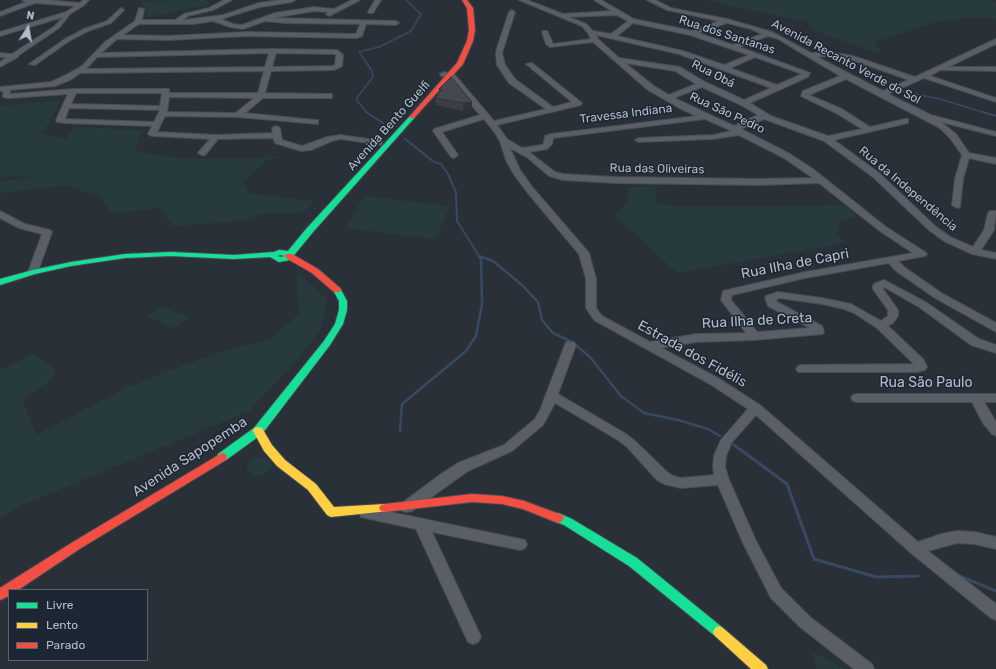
<!DOCTYPE html>
<html>
<head>
<meta charset="utf-8">
<style>
	body { margin:0 }
	#map { position:relative; width:996px; height:669px; overflow:hidden; background:#2a3038; font-family:Rubik,sans-serif }
	canvas { display:block }
	.legend { position:absolute; left:8px; top:589px; width:140px; height:72px; box-sizing:border-box; background:#1d2633; border:1px solid #59626f; margin:0; padding:5px 7px; list-style:none; font-size:12px; color:#b4bcc9 }
	.legend li { display:flex; align-items:center; gap:8px; height:20px }
	.legend b { width:20px; border:1px solid #59626f }
	.north { position:absolute; left:8px; top:8px; width:40px; height:40px; -webkit-text-stroke:3px #1d2633; paint-order:stroke; rotate:11deg; font-size:11px; font-weight:700; line-height:16px; text-align:center; color:#b4bcc9 }
	.north::after { content:''; display:block; margin:auto; width:14px; height:18px; background:#b4bcc9; clip-path:polygon(50% 0,100% 100%,50% 72%,0 100%) }
</style>
</head>
<body>
<div id="map">
<canvas width="996" height="669"></canvas>
<ul class="legend">
<li><b style="height:5px;background:#16e098"></b>Livre</li>
<li><b style="height:5px;background:#ffcf43"></b>Lento</li>
<li><b style="height:5px;background:#f24e42"></b>Parado</li>
</ul>
<div class="north">N</div>
</div>
<script>
const ctx = document.querySelector('canvas').getContext('2d');
ctx.lineJoin = 'round';
function fill(path, color) { ctx.fillStyle = color; ctx.fill(path, 'evenodd'); }
const toPath = rows => new Path2D(rows.map(r => 'M' + r).join(''));
function stroke(path, color, width, dash) { ctx.strokeStyle = color; ctx.lineWidth = width; ctx.lineCap = dash ? 'butt' : 'round'; ctx.setLineDash(dash || []); ctx.stroke(path); }
function write(font, color, halo, rows, align = 'center') {
  ctx.font = font + ' Rubik,sans-serif'; ctx.lineWidth = 3; ctx.setLineDash([]); ctx.textBaseline = 'middle'; ctx.strokeStyle = halo; ctx.fillStyle = color; for (const [text, x, y, turn = 0] of rows) {
    ctx.save(); ctx.translate(x, y); ctx.rotate((+turn || 0) * Math.PI / 180); ctx.textAlign = isNaN(turn) ? turn : align; if (halo) ctx.strokeText(text, 0, 0); ctx.fillText(text, 0, 0); ctx.restore();
  }
}
fill(toPath([
	[207,0,209,5,147,17,142,1],
	[705,0,992,0,996,3,996,19,973,17,935,22,875,42,882,50,874,52,815,31,808,22],
	[61,100,43,133,66,140,74,127,142,130,135,151,176,158,251,159,286,155,266,161,243,182,248,193,314,201,303,213,267,213,233,222,173,226,160,208,110,213,99,194,84,192,67,185,0,193,0,182,31,177,0,176,0,106],
	[656,185,655,196,658,203,678,207,846,205,857,217,839,222,837,233,845,243,677,273,615,215,627,204,629,188],
	[364,196,450,206,435,239,345,228],
	[297,273,327,299,321,328,301,356,249,411,20,506,0,518,0,370,34,354,56,370,50,381,22,399,36,435,128,387,216,353,269,340,299,314],
	[161,306,189,318,174,328,147,316],
	[262,457,269,459,272,464,272,468,263,475,252,475,247,471,248,464,254,459],
	[810,652,829,659,844,669,817,669]
]), '#273a3e');
stroke(toPath([
	[901,91,940,99,986,113],
	[367,113,356,99,373,77,372,71,359,52,379,47,411,31,421,14,406,0]
]), '#384963', 1.5);
stroke(toPath([
	[366,112,383,123],
	[983,112,996,116],
	[405,139,434,162,441,164,448,174,456,192,457,221,479,256]
]), '#384963', 2);
stroke(toPath([
	[479,256,493,261,522,285,538,302,542,320,553,333,572,342,590,357,621,396,644,413,678,420,708,429,720,436],
	[400,431,402,404,466,351,476,336,482,304,481,259,478,255]
]), '#384963', 2.5);
stroke(toPath([
	[734,445,787,484,814,559,876,577,918,576],
	[960,576,996,591]
]), '#384963', 3);
const street = toPath([
	[22,0,46,0,80,3,83,0,89,0,83,6,70,14,59,28,19,55,18,57,0,67,0,62,7,57,0,57,0,53,12,54,55,26,63,17,0,36,0,32,66,12,75,6,35,3,0,16,0,12,26,2,22,0],
	[224,0,232,0,213,10,188,16,183,20,223,15,259,3,280,0,295,0,292,2,260,7,221,19,233,24,242,25,275,13,314,7,334,9,352,0,360,0,329,16,326,14,328,12,314,11,273,18,396,21,399,23,396,25,366,24,362,36,356,38,247,36,168,40,117,39,101,53,273,49,337,50,343,55,342,66,334,70,271,71,265,93,329,94,332,94,332,98,263,98,245,113,315,120,318,120,318,124,238,117,165,116,157,132,216,135,273,133,272,128,276,126,280,128,282,140,302,146,327,137,341,135,382,141,382,145,341,139,332,141,311,150,301,151,275,143,273,138,218,139,205,155,202,155,198,153,210,139,152,136,148,134,152,126,65,123,57,122,56,120,68,94,9,98,3,97,3,91,0,91,0,87,51,82,66,75,82,66,105,42,135,21,139,8,144,9,142,20,175,20,184,14,209,8,224,0],
	[213,21,230,27,243,29,265,21,285,23,360,24,356,34,247,32,168,36,123,35,139,24,193,24,213,21],
	[269,53,265,67,86,69,97,57,269,53],
	[276,53,335,54,336,55,335,65,333,66,272,67,276,53],
	[264,71,258,93,169,93,169,89,73,89,10,94,10,90,55,86,72,79,80,73,264,71],
	[76,93,162,93,160,106,71,104,76,93],
	[169,97,254,98,236,113,167,112,169,97],
	[69,108,160,110,154,122,65,119,69,108],
	[375,0,381,0,373,13,369,13,368,12,375,0],
	[519,0,527,0,563,14,612,11,594,0,601,0,634,19,692,31,719,21,667,10,647,0,655,0,671,8,727,19,772,32,811,53,830,52,853,56,915,77,996,39,996,44,948,67,996,67,996,71,940,70,930,76,996,98,996,102,924,78,888,94,931,115,996,132,996,136,941,122,956,134,969,153,996,158,996,164,969,158,963,179,960,207,957,208,952,205,955,179,962,155,950,138,940,128,846,79,809,95,842,109,870,127,905,119,908,119,908,123,834,140,879,173,935,226,950,237,973,247,984,230,988,213,990,211,996,211,994,230,981,250,996,253,996,259,972,254,944,241,929,230,873,177,824,141,764,119,741,129,790,154,813,169,886,227,925,252,927,254,925,256,898,261,904,267,943,294,996,323,996,332,935,298,896,271,889,263,805,278,732,295,731,300,757,332,810,328,768,306,765,298,766,296,778,292,822,298,851,304,881,321,888,316,888,310,873,289,873,286,874,284,884,280,927,303,979,339,996,345,996,353,971,345,919,307,884,287,883,289,898,310,898,316,893,323,888,326,923,359,927,367,925,370,918,372,798,372,796,369,798,366,802,365,914,364,877,328,854,313,844,309,822,304,779,298,776,300,777,302,822,326,824,331,823,334,754,340,696,342,661,348,718,378,760,405,918,542,941,534,957,531,975,532,996,537,996,549,975,544,957,543,928,551,996,604,996,620,991,618,911,553,756,415,732,442,726,456,725,467,729,480,756,541,781,588,810,617,872,664,874,669,854,669,800,627,771,598,743,543,718,485,681,488,664,484,657,480,627,447,618,440,555,403,543,425,512,451,468,471,412,511,407,512,402,511,400,507,402,503,441,474,458,463,504,445,535,419,540,410,566,342,574,342,576,345,558,394,626,434,635,441,667,472,673,476,681,478,714,475,713,467,714,456,721,440,748,409,710,384,594,320,586,308,586,279,579,254,527,192,513,173,506,160,500,141,495,133,484,119,442,132,458,155,454,158,451,157,433,131,434,129,480,115,448,78,441,76,440,74,444,72,454,74,494,121,546,109,509,83,497,65,496,53,497,48,509,12,512,10,515,12,502,53,505,65,515,79,553,107,572,102,526,64,532,63,582,103,581,105,497,125,507,139,522,148,542,145,544,143,545,136,551,134,697,116,681,109,648,90,593,42,550,47,546,44,542,32,543,31,547,31,553,44,591,39,588,33,582,26,519,0],
	[617,15,628,21,611,34,593,31,586,24,569,17,617,15],
	[633,23,690,35,749,55,724,65,683,51,617,36,633,23],
	[727,23,751,29,762,34,733,45,698,33,727,23],
	[596,35,679,54,771,88,744,100,705,82,680,67,619,58,598,39,596,35],
	[768,36,778,39,840,76,803,91,801,96,836,113,862,129,828,136,771,116,750,103,808,77,810,73,739,47,768,36],
	[830,56,852,60,909,80,883,91,817,57,830,56],
	[755,57,802,74,777,85,730,68,755,57],
	[625,63,675,71,696,84,669,95,654,86,625,63],
	[702,87,741,105,758,115,734,126,674,98,702,87],
	[705,119,732,131,713,135,639,138,635,140,639,142,713,139,739,135,784,158,813,178,758,179,615,177,563,174,555,172,529,152,547,149,552,144,553,138,705,119],
	[510,148,528,158,549,176,563,180,615,183,758,185,819,183,880,231,913,253,805,272,723,291,721,300,746,333,696,334,650,342,602,316,596,308,596,279,589,253,533,188,520,170,510,148],
	[121,8,124,10,111,23,88,31,69,41,35,65,29,64,65,39,84,29,107,21,121,8],
	[0,211,25,224,50,230,52,232,37,274,29,274,28,272,42,234,19,228,0,218,0,211],
	[857,394,996,394,996,402,984,402,996,422,996,436,992,434,983,423,972,402,857,402,853,401,851,398,853,395,857,394],
	[366,507,525,540,527,544,525,548,520,550,432,532,481,637,478,642,473,644,468,642,416,529,361,517,359,513,361,509,366,507]
]);
const fast = toPath([
	[410,116,415,117,313,232,290,260,279,262,270,257,234,259,171,256,125,258,71,266,35,274,0,285,0,279,33,270,71,262,125,254,171,252,234,255,274,252,279,250,288,251,307,228,410,116],
	[280,255,285,256,280,257,278,256,280,255],
	[337,287,340,288,347,301,347,310,343,324,330,345,262,434,226,460,222,461,218,460,217,457,218,454,254,428,324,341,335,324,339,310,339,301,333,290,337,287],
	[558,513,572,519,637,558,723,628,725,632,723,636,719,638,715,636,629,566,564,525,554,521,552,518,554,515,558,513]
]);
const slow = toPath([
	[258,427,262,428,272,445,285,460,316,484,334,507,385,504,389,505,391,508,389,511,331,517,327,515,308,490,277,466,264,451,253,431,254,428,258,427],
	[719,626,723,628,766,665,768,669,751,669,715,636,713,632,715,628,719,626]
]);
const jam = toPath([
	[462,0,467,0,473,8,475,30,473,41,463,64,414,118,410,118,410,116,457,63,467,41,469,30,467,8,462,0],
	[286,254,292,254,318,269,340,288,341,290,340,292,334,292,312,273,286,258,285,256,286,254],
	[222,453,226,454,227,457,226,460,81,548,18,590,9,590,9,596,0,600,0,588,73,542,222,453],
	[472,494,502,496,524,501,562,515,564,518,562,521,558,523,523,509,502,504,472,502,385,512,381,511,379,508,381,505,385,504,472,494]
]);
stroke(street, '#484c53', 2);
stroke(fast, '#484c53', 2);
stroke(slow, '#484c53', 2);
stroke(jam, '#484c53', 2);
fill(street, '#5a5e66');
fill(fast, '#16e098');
fill(slow, '#ffcf43');
fill(jam, '#f24e42');
fill(toPath([
	[451,77,472,102,472,109,463,111,436,105,435,98,439,93,439,89]
]), '#3a3f45');
fill(toPath([
	[472,102,472,109,463,111,463,103]
]), '#303338');
const building = toPath([
	[451,77,472,102,463,103,435,98,442,90,439,89,451,77]
]);
fill(building, '#444950');
stroke(building, '#303338', 1);
write('12px', '#b4bcc9', '#1d2633', [
	["Rua dos Santanas",727,35,18],
	["Avenida Recanto Verde do Sol",846,62,28],
	["Rua Obá",713,74,27],
	["Rua São Pedro",727,113,25],
	["Travessa Indiana",626,114,-7],
	["Avenida Bento Guelfi",389,126,-48],
	["Rua das Oliveiras",657,169,1],
	["Rua da Independência",908,189,40]
]);
write('14px', '#b4bcc9', '#1d2633', [
	["Rua Ilha de Capri",795,264,-11],
	["Rua Ilha de Creta",757,321,-3],
	["Estrada dos Fidélis",692,354,29],
	["Rua São Paulo",926,383],
	["Avenida Sapopemba",190,457,-33]
]);
</script>
</body>
</html>
